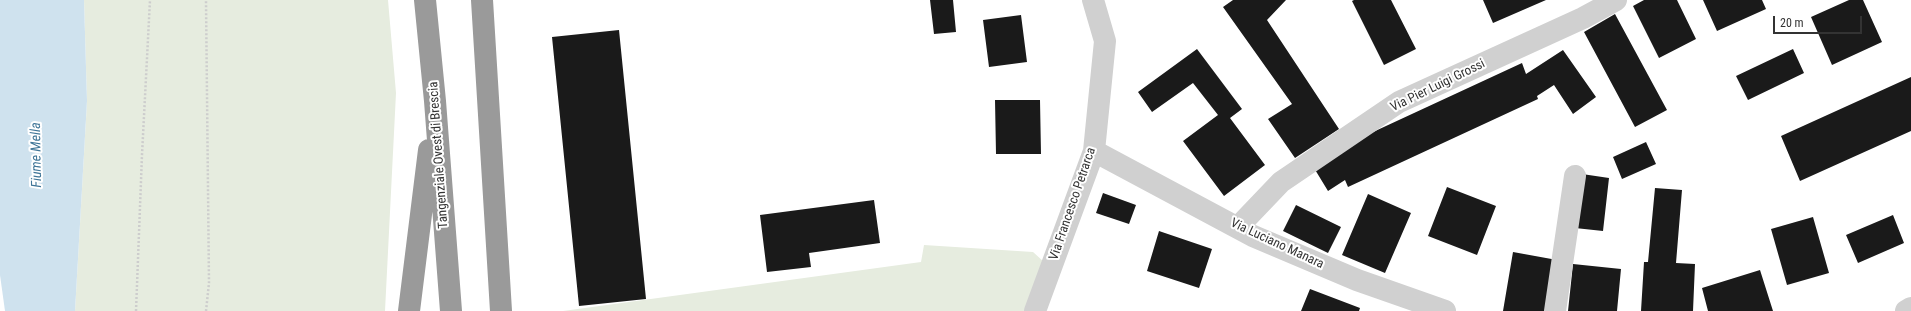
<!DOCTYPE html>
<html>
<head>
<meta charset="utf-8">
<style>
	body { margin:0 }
	#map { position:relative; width:1911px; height:311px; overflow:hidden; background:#fff; font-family:"Roboto Condensed",sans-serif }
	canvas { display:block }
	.scale { position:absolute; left:1773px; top:16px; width:89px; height:18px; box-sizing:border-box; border:2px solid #333; border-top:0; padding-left:5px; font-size:12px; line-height:14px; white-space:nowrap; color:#333; -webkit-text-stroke:3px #fff; paint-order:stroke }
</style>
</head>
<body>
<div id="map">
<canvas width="1911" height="311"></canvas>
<div class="scale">20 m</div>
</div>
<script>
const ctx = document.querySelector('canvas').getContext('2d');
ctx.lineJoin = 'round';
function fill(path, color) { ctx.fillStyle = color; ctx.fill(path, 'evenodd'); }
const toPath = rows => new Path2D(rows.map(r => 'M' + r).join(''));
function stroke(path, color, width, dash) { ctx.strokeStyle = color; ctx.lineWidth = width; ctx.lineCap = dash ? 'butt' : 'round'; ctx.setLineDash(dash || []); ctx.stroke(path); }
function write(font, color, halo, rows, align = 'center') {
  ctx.font = font + ' "Roboto Condensed",sans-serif'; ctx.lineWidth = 4; ctx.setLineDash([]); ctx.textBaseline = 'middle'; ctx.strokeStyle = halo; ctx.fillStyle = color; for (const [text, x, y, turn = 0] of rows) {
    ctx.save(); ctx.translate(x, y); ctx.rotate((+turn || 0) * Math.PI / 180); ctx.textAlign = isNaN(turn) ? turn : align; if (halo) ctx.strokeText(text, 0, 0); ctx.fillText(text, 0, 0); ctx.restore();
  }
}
fill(toPath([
	[84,0,388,0,396,93,385,311,75,311,87,101],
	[924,245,1033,252,1043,261,1025,311,563,311,921,262]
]), '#e6ecdf');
fill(toPath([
	[0,0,84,0,87,101,75,311,5,311,0,275]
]), '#cfe2ee');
fill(toPath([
	[930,0,953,0,956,32,934,34],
	[1233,0,1286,0,1267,20,1339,129,1295,158,1268,119,1292,104,1223,7],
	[1354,0,1391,0,1416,49,1384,65,1352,1],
	[1483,0,1546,0,1493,23],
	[1644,0,1677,0,1696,39,1659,58,1633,6],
	[1703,0,1762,0,1766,9,1717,31],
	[1849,0,1863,0,1882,42,1832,65,1811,17],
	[1615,14,1667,110,1635,127,1584,32],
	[1021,15,1027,62,989,67,983,20],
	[619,30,646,299,579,306,552,37],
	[1197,49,1242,109,1230,118,1265,165,1224,196,1183,141,1218,115,1193,83,1152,112,1138,92],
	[1793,49,1804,73,1748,100,1736,76],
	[1563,50,1596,97,1573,114,1554,85,1537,96,1538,99,1348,187,1345,180,1328,191,1314,168,1332,151,1522,63,1526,74],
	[1911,77,1911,131,1800,181,1781,136],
	[995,100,1040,100,1041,154,996,154],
	[1646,142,1656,164,1622,179,1613,157],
	[1582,174,1609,178,1603,231,1575,228],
	[1447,187,1496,206,1477,255,1428,236],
	[1655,188,1682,190,1676,263,1695,264,1693,311,1641,311,1644,262,1648,262],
	[1103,193,1136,205,1129,224,1096,213],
	[1368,194,1411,213,1385,273,1342,255],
	[874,200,880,243,809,253,811,267,767,272,760,215],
	[1296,205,1341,227,1328,253,1283,231],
	[1893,215,1904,243,1858,263,1846,235],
	[1813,217,1829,273,1787,285,1771,229],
	[1159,231,1212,249,1199,288,1147,271],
	[1513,252,1557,260,1548,311,1503,311],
	[1573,264,1621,269,1617,311,1568,311],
	[1760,270,1773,311,1708,311,1702,288],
	[1310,289,1360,308,1359,311,1301,311]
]), '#1a1a1a');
stroke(toPath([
	[136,311,142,155,150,0],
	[206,311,209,283,206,0]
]), '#cdcdcd', 2.5, [2, 2]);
stroke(toPath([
	[1094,151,1253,236,1357,280,1445,311],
	[1238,227,1281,182,1399,102,1583,18,1616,0],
	[1035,311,1094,151,1105,41,1093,0],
	[1555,311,1575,176],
	[1906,311,1911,308]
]), '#d0d0d0', 22);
stroke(toPath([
	[425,0,435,101,451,311],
	[482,0,501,311],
	[409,311,429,150]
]), '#9a9a9a', 22);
write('13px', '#333', '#fff', [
	["Via Pier Luigi Grossi",1438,86,-26],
	["Tangenziale Ovest di Brescia",439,155,-94],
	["Via Francesco Petrarca",1073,204,-71],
	["Via Luciano Manara",1277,244,25]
]);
write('italic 14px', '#3f7597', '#fff', [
	["Fiume Mella",37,155,-91]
]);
</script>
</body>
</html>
